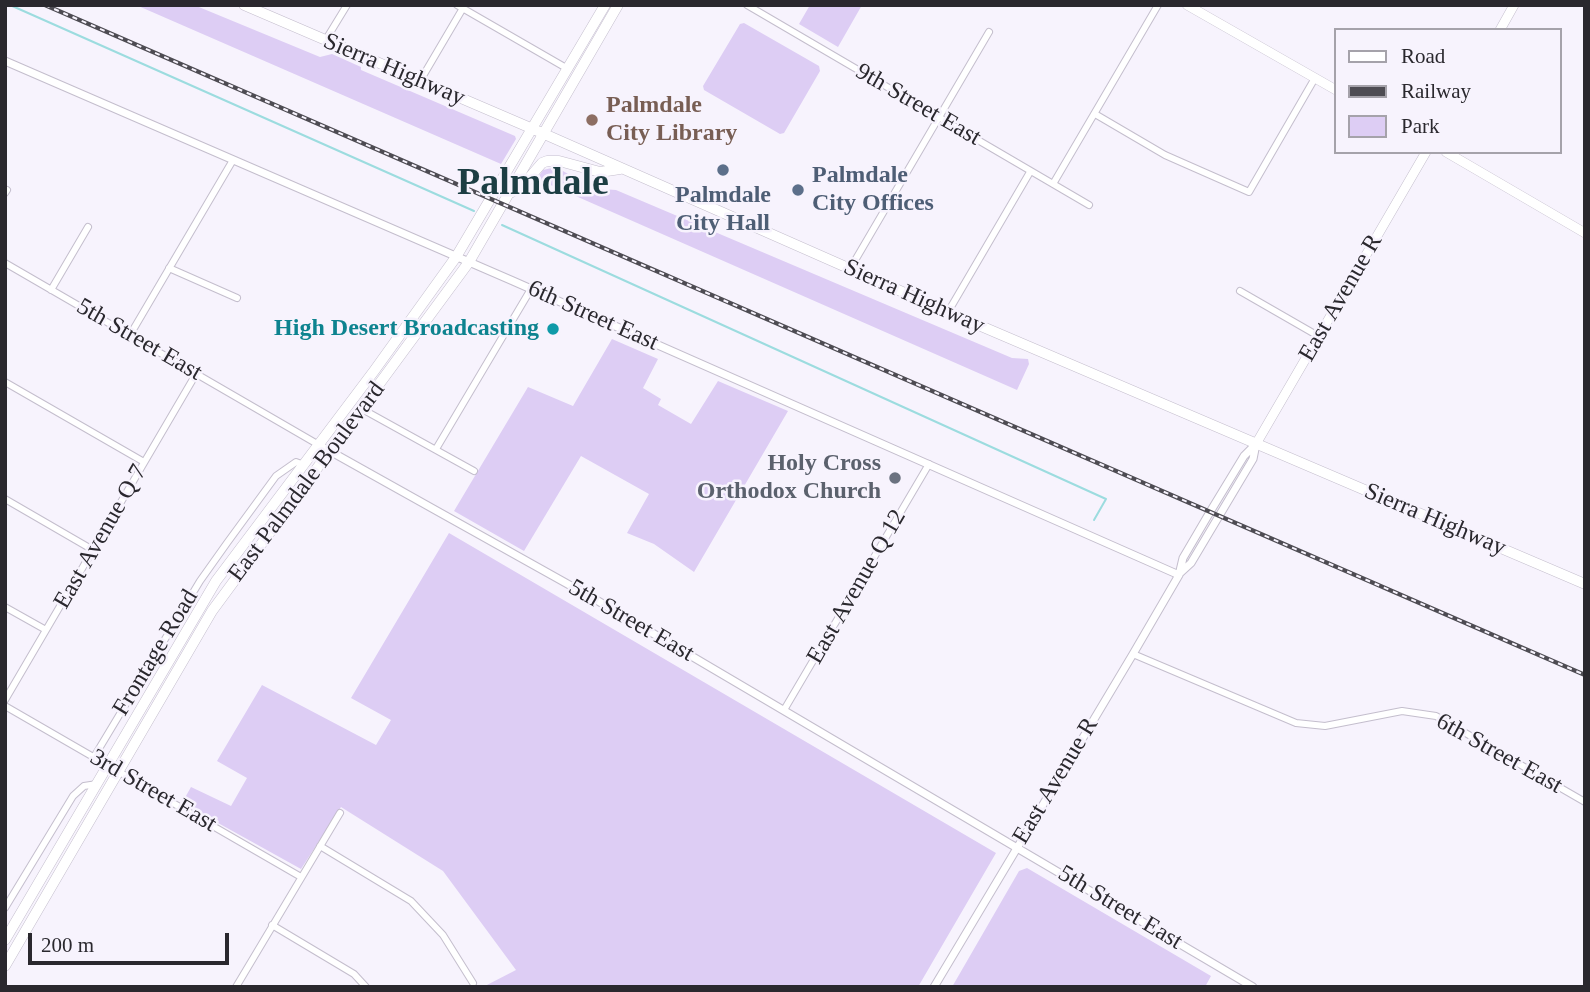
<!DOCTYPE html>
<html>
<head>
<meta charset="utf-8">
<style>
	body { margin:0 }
	#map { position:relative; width:1590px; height:992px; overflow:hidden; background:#f7f3fd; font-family:Georgia,serif }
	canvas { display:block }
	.frame { position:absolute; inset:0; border:7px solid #2a282e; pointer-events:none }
	.legend { position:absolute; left:1334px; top:28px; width:228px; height:126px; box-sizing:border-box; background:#f7f3fd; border:2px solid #a5a2aa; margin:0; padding:9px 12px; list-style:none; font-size:21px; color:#2a282e }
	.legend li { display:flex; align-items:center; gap:14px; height:35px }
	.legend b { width:35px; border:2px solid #a5a2aa }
	.scale { position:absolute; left:28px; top:933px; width:201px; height:32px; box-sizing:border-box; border:4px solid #2a282e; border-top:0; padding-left:9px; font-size:21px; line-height:24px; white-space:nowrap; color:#2a282e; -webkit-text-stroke:5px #f7f3fd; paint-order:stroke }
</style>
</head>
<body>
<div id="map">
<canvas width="1590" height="992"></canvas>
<div class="frame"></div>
<ul class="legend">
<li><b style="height:9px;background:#fff"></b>Road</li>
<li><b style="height:9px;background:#4e4c53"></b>Railway</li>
<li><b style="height:19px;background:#ddcdf4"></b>Park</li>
</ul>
<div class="scale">200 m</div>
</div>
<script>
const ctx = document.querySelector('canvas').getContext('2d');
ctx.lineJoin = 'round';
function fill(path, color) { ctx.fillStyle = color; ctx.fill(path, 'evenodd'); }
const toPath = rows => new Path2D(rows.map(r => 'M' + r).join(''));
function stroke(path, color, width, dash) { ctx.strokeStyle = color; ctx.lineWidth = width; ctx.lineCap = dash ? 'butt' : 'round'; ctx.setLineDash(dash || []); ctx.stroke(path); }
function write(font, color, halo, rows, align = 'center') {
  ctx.font = font + ' Georgia,serif'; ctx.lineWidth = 5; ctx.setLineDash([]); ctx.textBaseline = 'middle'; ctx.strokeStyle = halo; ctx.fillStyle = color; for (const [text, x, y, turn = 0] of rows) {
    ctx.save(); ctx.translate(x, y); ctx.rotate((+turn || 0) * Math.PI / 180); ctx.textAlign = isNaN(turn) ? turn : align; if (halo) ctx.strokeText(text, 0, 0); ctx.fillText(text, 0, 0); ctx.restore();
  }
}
fill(toPath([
	[136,5,194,5,320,57,332,54,361,67,361,70,515,136,516,139,501,164],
	[810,5,862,5,838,47,799,24],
	[744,23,819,66,820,71,784,133,780,134,704,90,703,86,740,24],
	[556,167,582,182,601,189,616,190,1012,358,1028,359,1029,364,1017,390,537,179,543,170],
	[612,339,658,359,643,388,661,399,658,405,691,424,718,381,788,411,694,572,654,544,627,533,649,494,581,456,524,551,454,511,528,387,573,406],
	[449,533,996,853,918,987,483,987,516,970,443,871,341,807,301,869,182,803,191,787,231,806,247,778,217,761,262,685,376,745,391,720,351,698],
	[1027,868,1211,976,1205,987,952,987,1019,871]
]), '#ddcdf4');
stroke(toPath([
	[10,5,474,211],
	[502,225,1106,499,1094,520]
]), '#9cdcdf', 2);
const minor = toPath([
	[457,5,568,69],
	[747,5,1089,205],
	[325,41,347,5],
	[420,81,463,8],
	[1095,114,1165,155,1249,192,1315,78],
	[1053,184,1158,5],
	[5,193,7,190],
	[5,263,319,445],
	[169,268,237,298],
	[850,269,989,32],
	[51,290,88,227],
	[1240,291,1320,337],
	[948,312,1030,172],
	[130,335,233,160],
	[5,382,144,462],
	[362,409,474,471],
	[436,449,531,289],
	[5,499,93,550],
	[5,607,46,630],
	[1133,654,1296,723,1325,726,1402,711,1436,716,1585,802],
	[5,700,196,374],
	[5,706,301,877],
	[784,710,929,464],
	[94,757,200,581,227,543,276,476,296,462,304,465],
	[320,846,411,901,443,935,473,983],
	[5,908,73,796,84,786,97,784],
	[272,925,354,974,366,987],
	[236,987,340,813]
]);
const tertiary = toPath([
	[5,61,513,281,1179,575],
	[319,445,598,601,1253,987],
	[1179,574,1191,563,1253,459,1256,444],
	[934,987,1133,654,1179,575,1183,558,1210,512,1244,456,1256,444]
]);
const secondary = toPath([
	[1187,5,1336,90],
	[1500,30,1514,5],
	[1446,152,1585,233],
	[1256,444,1426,152]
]);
const primary = toPath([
	[244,5,533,129]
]);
const trunk = toPath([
	[533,129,948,312,1585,584],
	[510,193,523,185,542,163,547,161,559,161,600,172,620,169],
	[5,940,216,581,374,371,456,257,605,5],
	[5,966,212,611,469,262,618,5]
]);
stroke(minor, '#c4becd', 8);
stroke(tertiary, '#c4becd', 9);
stroke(secondary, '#c4becd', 10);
stroke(primary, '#c4becd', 11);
stroke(trunk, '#c4becd', 11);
stroke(minor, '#fff', 6);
stroke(tertiary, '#fff', 7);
stroke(secondary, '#fff', 9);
stroke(primary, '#fff', 10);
stroke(trunk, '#fff', 10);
const rail = toPath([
	[45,5,1585,675]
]);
stroke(rail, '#4e4c53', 4.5);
stroke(rail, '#f7f3fd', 2, [5]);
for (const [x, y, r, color] of [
	[592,120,7,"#8d6e63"],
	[723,170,7,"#5c6f8a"],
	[798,190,7,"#5c6f8a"],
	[553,329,7,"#0f9aa8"],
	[895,478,7,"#6b7280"]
]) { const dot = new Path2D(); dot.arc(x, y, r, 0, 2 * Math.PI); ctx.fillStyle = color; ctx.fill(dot); stroke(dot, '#f7f3fd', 2.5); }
write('24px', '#2a282e', '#f7f3fd', [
	["Sierra Highway",394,70,23],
	["9th Street East",918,105,30],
	["Sierra Highway",914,297,24],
	["East Avenue R",1341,298,-60],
	["6th Street East",593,316,24],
	["5th Street East",139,340,30],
	["East Palmdale Boulevard",307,482,-53],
	["Sierra Highway",1435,520,23],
	["East Avenue Q 7",101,537,-60],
	["East Avenue Q 12",857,587,-60],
	["5th Street East",631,621,30],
	["Frontage Road",156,653,-59],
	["6th Street East",1499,754,29],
	["East Avenue R",1056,781,-59],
	["3rd Street East",153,791,30],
	["5th Street East",1120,908,31]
]);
write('bold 24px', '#785e54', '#f7f3fd', [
	["Palmdale",606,106],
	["City Library",606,134]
], 'left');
write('bold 24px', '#4e5e75', '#f7f3fd', [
	["Palmdale",812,176],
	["City Offices",812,204],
	["Palmdale",723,196,"center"],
	["City Hall",723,224,"center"]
], 'left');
write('bold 24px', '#0d838f', '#f7f3fd', [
	["High Desert Broadcasting",539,329]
], 'right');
write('bold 24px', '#5b616d', '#f7f3fd', [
	["Holy Cross",881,464],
	["Orthodox Church",881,492]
], 'right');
write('bold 38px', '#1c3e43', '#f7f3fd', [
	["Palmdale",533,184]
]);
</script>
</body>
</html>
